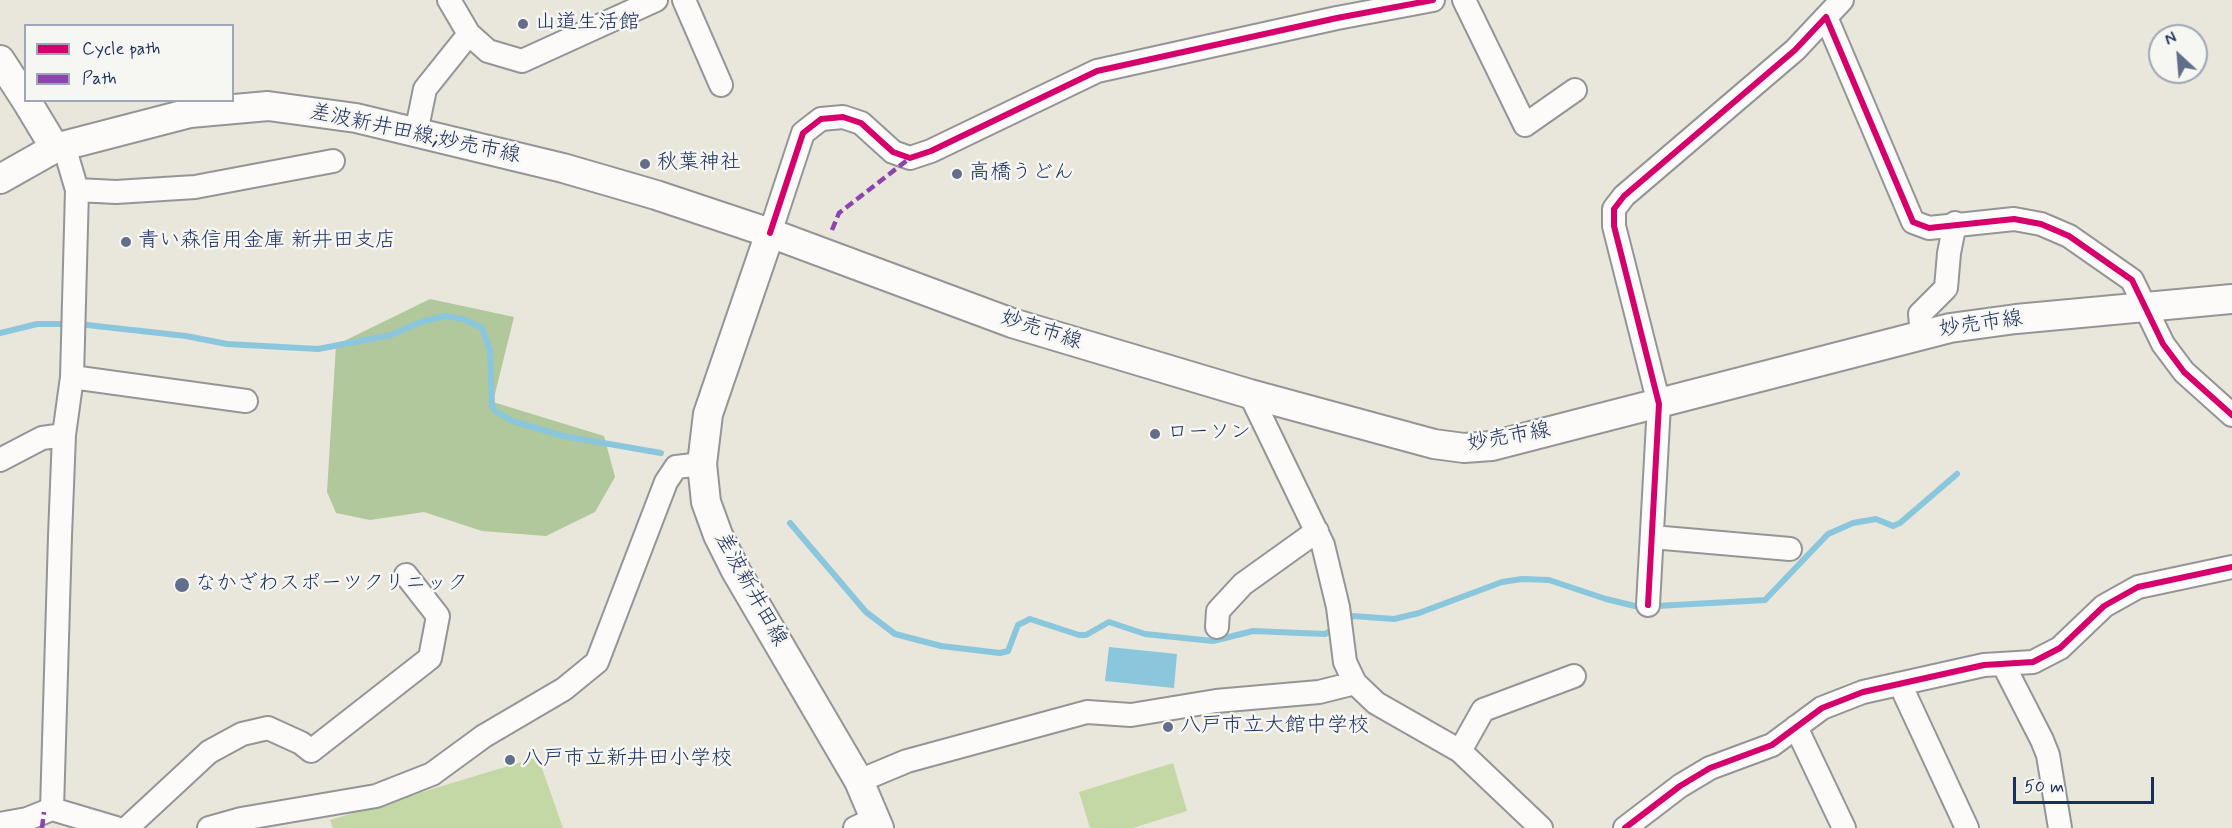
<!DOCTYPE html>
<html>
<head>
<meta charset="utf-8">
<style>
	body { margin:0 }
	#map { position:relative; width:2232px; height:828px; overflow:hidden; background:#e9e6db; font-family:Mynerve,sans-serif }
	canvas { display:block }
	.legend { position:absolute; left:24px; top:24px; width:210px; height:78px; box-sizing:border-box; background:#f6f6f2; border:2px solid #9ea6b7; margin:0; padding:8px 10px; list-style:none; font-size:18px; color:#1b2f5e }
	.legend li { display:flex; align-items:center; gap:12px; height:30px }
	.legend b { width:30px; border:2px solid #9ea6b7 }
	.north { position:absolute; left:2148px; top:24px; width:60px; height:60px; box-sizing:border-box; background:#f6f6f2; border:2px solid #9ea6b7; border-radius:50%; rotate:334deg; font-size:16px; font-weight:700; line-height:24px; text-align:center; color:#1b2f5e }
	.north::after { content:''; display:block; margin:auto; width:21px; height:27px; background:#636f8a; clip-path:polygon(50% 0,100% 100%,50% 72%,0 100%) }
	.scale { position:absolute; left:2013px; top:777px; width:141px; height:27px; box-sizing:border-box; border:3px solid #1b2f5e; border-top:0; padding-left:8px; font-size:18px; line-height:21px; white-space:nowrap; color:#1b2f5e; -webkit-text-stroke:4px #f6f6f2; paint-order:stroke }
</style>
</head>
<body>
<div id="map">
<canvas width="2232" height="828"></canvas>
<ul class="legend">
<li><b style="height:8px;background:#d6006c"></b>Cycle path</li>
<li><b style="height:8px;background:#8e44ad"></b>Path</li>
</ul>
<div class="north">N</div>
<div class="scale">50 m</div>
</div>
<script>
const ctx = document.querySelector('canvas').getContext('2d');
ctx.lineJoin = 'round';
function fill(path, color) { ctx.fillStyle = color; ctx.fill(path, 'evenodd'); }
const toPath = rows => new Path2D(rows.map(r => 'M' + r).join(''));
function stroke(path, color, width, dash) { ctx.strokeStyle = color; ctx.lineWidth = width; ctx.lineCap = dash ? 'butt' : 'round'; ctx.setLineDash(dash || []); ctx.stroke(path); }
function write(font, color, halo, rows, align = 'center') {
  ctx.font = font + ' Mynerve,"Klee One",sans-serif'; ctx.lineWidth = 5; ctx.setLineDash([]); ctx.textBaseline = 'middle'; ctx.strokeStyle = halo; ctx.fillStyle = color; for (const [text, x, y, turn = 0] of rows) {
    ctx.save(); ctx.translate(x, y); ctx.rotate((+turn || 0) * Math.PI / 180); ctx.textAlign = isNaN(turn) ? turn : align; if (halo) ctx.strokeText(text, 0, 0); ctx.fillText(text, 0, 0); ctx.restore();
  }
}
fill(toPath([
	[538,757,563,828,333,828,330,820],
	[1173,763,1187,811,1133,828,1090,828,1079,792]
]), '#c4d8a5');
fill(toPath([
	[430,299,514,317,493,402,604,436,615,477,595,512,546,536,482,531,424,512,370,520,336,513,327,492,336,345]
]), '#b1c89c');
fill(toPath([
	[1109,647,1177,654,1174,688,1105,681]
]), '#8ac7dd');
stroke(toPath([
	[78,324,186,336,227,344,318,349,391,335,421,322,445,316,463,319,482,328,490,350,492,407,497,412,512,421,563,436,661,453],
	[0,333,37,324,68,324],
	[790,523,866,612,895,634,941,646,1000,653,1008,651,1018,625,1030,619,1079,635,1086,635,1109,622,1145,634,1213,641,1253,631,1325,634,1336,628],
	[1344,622,1353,616,1394,619,1419,613,1502,582,1522,579,1549,580,1606,599,1639,607,1765,600,1828,534,1853,523,1876,519,1893,526,1900,523,1957,474]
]), '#8ac7dd', 6);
const minor = toPath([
	[449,0,469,34,488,51,522,61,656,0],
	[684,0,721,85],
	[1464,0,1525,125,1575,90],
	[1826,17,1842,0],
	[416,133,425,89,469,34],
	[77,190,116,192,195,187,333,161],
	[770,233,803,133,821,119,843,117,861,123,893,152,910,158,931,151,1097,71,1337,18,1433,0],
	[1922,335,1920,314,1946,288,1949,253,1955,223],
	[72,377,246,401],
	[1250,394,1323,545,1338,607,1345,662,1355,683,1376,703,1460,751,1541,828],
	[0,460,42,438,64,435],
	[1652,537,1790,549],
	[1648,605,1659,404,1614,226,1614,209,1624,196,1795,50,1826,17,1913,222,1929,228,2014,219,2041,224,2069,236,2132,280,2163,344,2184,372,2232,415],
	[1217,627,1218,611,1243,584,1317,531],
	[2003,664,2042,740,2048,755,2060,828],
	[1900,684,1967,828],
	[1796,727,1844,828],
	[1460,751,1483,710,1574,676],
	[859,781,907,761,1087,712,1131,715,1216,701,1319,692,1355,683],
	[52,809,60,536,64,435,72,377,77,190,64,146],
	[0,824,27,819,52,809,116,828],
	[127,828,209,752,242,734,268,728,301,743,311,751,430,658,438,616,406,575],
	[209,828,241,819,376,796,432,774,484,736,564,689,597,662,666,482,676,467,702,464],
	[855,828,876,818],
	[1625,828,1680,786,1710,768,1772,745,1822,708,1863,692,1984,665,2033,662,2060,648,2104,606,2138,587,2232,567]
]);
const major = toPath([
	[0,60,26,100],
	[26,100,55,148],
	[0,179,55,148,190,113,268,106,356,118,563,168,656,195,770,233,1012,323,1250,394,1434,444,1464,448,1492,446,1950,328,2016,319,2232,299],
	[770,233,708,414,702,464,706,502,718,535,736,571,859,781,879,828]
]);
stroke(minor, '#939597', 26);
stroke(major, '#939597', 32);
stroke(minor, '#fcfbfa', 22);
stroke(major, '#fcfbfa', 28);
stroke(toPath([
	[832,230,839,213,910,158],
	[42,828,44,812]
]), '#8e44ad', 4.5, [9, 4.5]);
stroke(toPath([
	[770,233,803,133,821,119,843,117,861,123,893,152,910,158,931,151,1097,71,1337,18,1433,0],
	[1648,605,1659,404,1614,226,1614,209,1624,196,1795,50,1826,17,1913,222,1929,228,2014,219,2041,224,2069,236,2132,280,2163,344,2184,372,2232,415],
	[1625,828,1680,786,1710,768,1772,745,1822,708,1863,692,1984,665,2033,662,2060,648,2104,606,2138,587,2232,567]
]), '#d6006c', 6);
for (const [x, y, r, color] of [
	[523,24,6,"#636f8a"],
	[645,164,6,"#636f8a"],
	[957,174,6,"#636f8a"],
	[126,242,6,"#636f8a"],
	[1155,434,6,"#636f8a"],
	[182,585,8,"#636f8a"],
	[1168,727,6,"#636f8a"],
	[510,760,6,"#636f8a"]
]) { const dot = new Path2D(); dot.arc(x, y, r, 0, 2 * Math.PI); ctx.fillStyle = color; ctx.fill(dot); stroke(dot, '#f6f6f2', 2); }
write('21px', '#1b2f5e', '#f6f6f2', [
	["山道生活館",535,24],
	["秋葉神社",657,164],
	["高橋うどん",969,174],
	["青い森信用金庫 新井田支店",138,242],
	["ローソン",1167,434],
	["なかざわスポーツクリニック",195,585],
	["八戸市立大館中学校",1180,727],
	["八戸市立新井田小学校",522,760]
], 'left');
write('21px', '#1b2f5e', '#f6f6f2', [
	["差波新井田線;妙売市線",415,135,12],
	["妙売市線",1981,325,-8],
	["妙売市線",1041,331,18],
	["妙売市線",1509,438,-10],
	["差波新井田線",750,590,61]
]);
</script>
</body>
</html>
